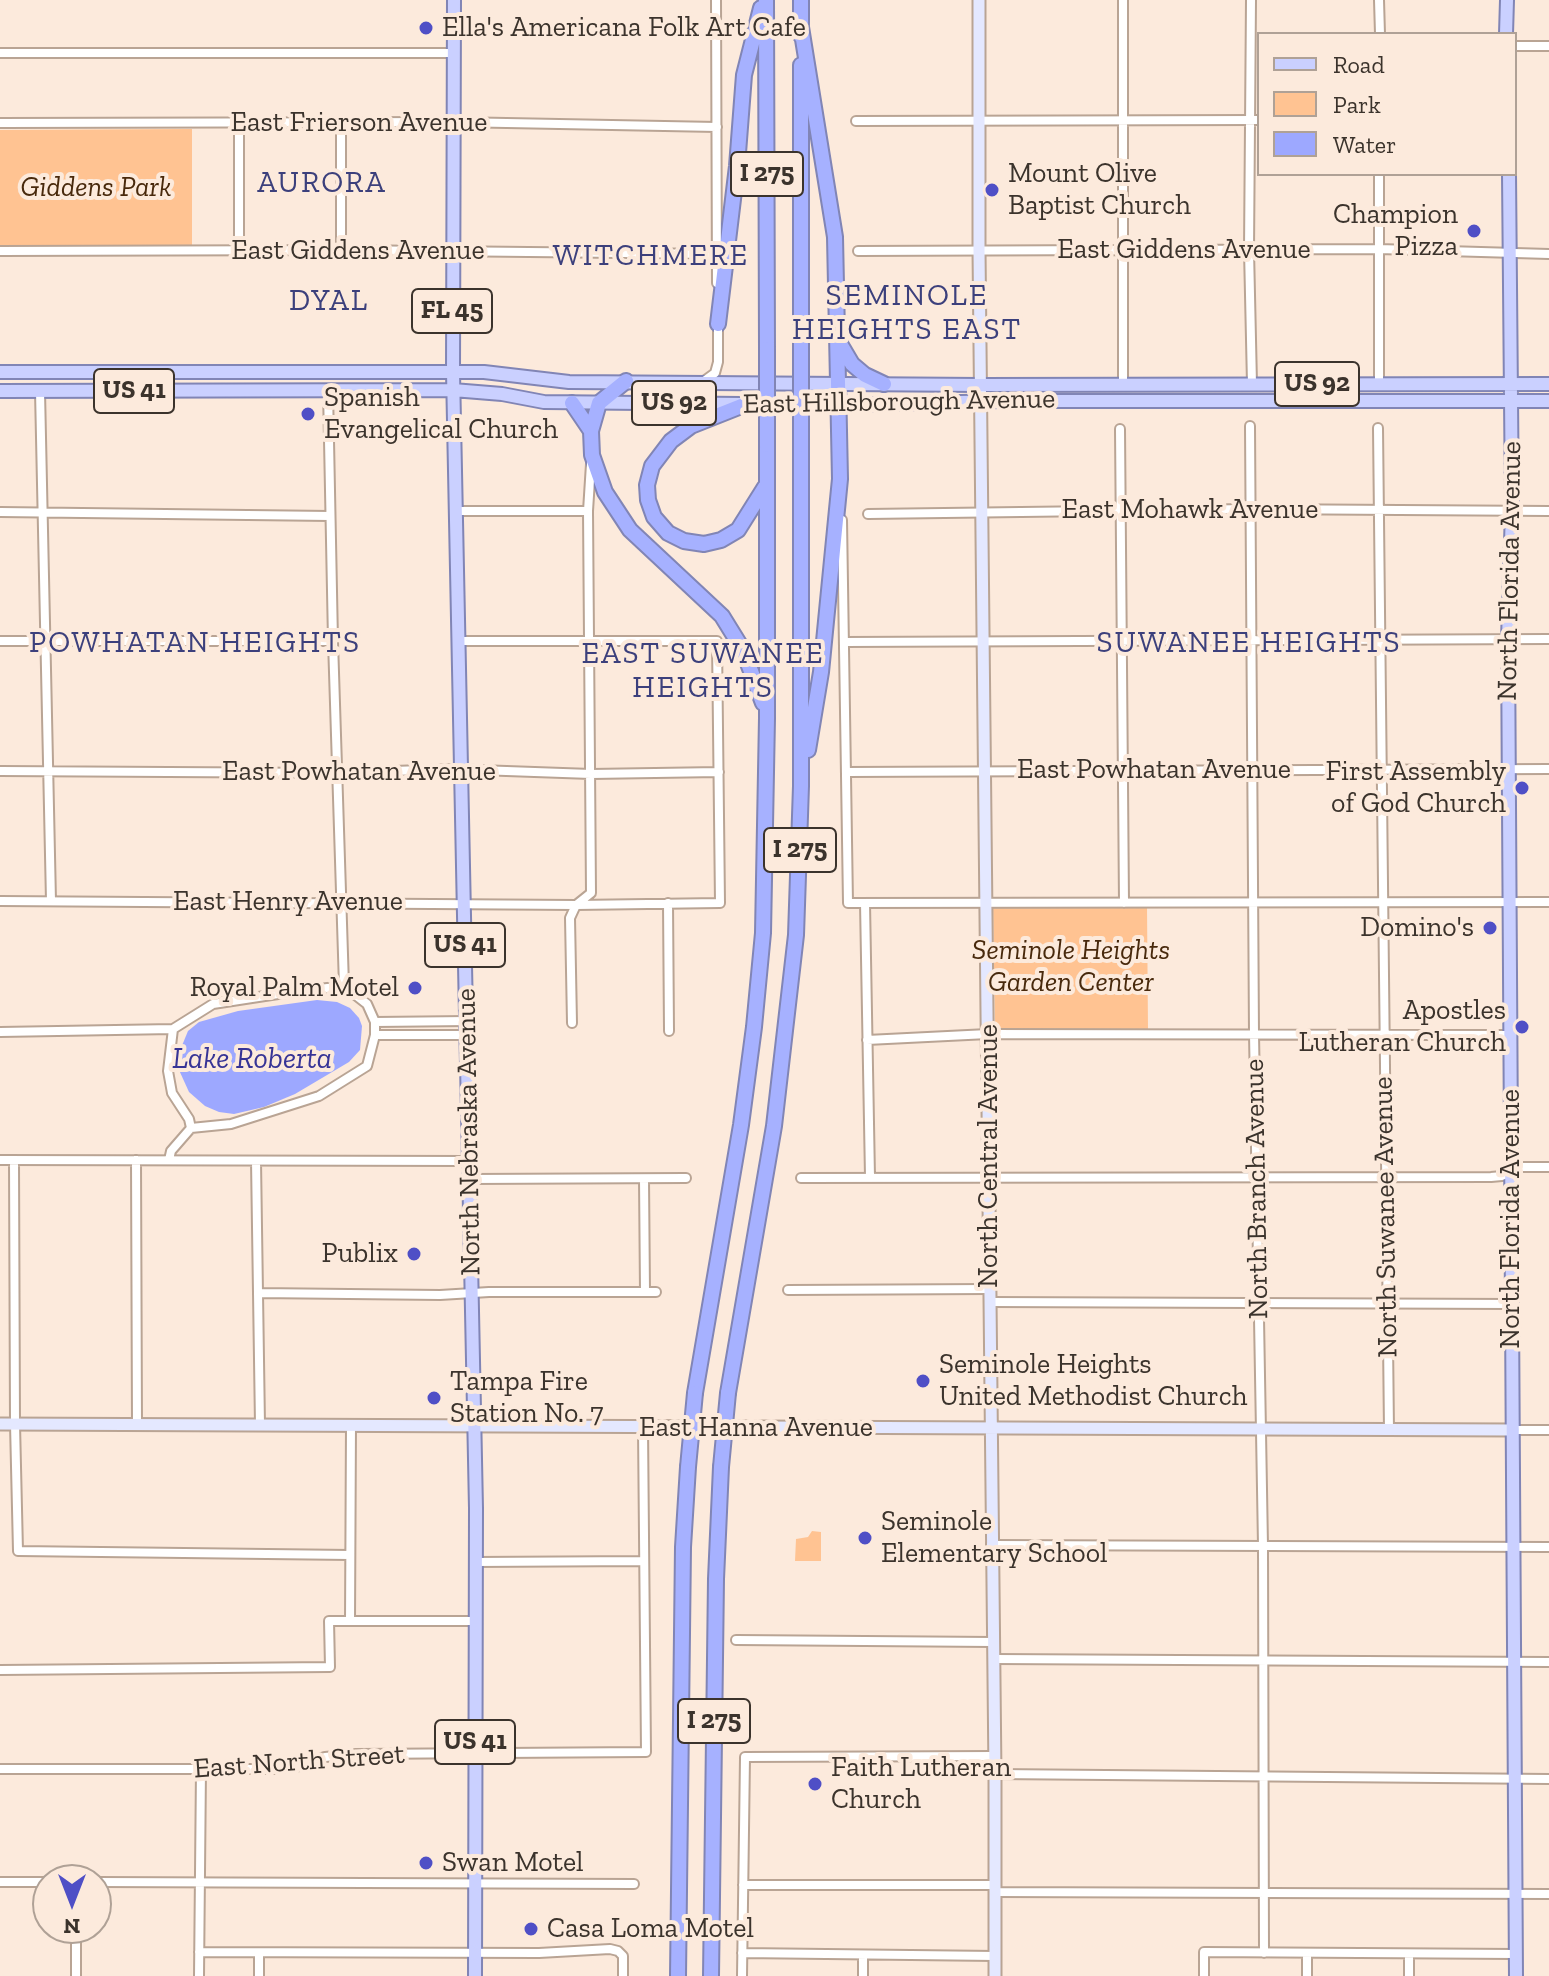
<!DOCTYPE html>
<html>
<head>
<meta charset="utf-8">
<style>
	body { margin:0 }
	#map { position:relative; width:1549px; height:1976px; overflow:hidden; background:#fceadc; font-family:"Zilla Slab",serif }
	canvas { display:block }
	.legend { position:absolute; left:1257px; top:32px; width:260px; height:144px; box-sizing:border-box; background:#fceadc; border:2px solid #afa196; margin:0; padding:10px 14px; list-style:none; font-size:24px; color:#3b332c }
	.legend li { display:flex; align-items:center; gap:16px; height:40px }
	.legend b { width:40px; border:2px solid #afa196 }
	.north { position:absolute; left:32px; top:1864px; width:80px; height:80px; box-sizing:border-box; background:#fceadc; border:2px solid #afa196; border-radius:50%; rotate:180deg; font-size:22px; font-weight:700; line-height:32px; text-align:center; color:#3b332c }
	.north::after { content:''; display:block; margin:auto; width:28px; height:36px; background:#4f4fc6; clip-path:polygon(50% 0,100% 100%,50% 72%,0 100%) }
</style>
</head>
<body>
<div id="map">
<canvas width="1549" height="1976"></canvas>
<ul class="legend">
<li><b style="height:10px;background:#cad0ff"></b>Road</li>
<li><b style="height:22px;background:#ffc392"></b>Park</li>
<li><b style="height:22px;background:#9da8ff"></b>Water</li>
</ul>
<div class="north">N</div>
</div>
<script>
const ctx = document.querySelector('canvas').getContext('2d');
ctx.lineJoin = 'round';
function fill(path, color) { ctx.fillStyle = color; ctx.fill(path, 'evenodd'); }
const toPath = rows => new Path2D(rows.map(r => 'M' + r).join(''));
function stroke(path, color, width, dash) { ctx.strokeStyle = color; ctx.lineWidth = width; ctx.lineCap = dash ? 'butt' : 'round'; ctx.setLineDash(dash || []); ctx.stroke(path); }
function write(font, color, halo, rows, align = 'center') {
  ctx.font = font + ' "Zilla Slab",serif'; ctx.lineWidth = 8; ctx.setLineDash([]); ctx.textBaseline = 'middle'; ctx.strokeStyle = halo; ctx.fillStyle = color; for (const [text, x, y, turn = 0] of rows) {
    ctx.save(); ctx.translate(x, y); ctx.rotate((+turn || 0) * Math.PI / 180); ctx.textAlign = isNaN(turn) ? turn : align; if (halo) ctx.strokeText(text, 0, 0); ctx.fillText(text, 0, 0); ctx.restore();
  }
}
fill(toPath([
	[192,129,192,247,0,247,0,130],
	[993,906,1147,906,1148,1029,995,1029],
	[812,1531,821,1532,821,1561,795,1561,796,1539,808,1537]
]), '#ffc392');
fill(toPath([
	[317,1000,337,1002,350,1008,359,1018,362,1026,360,1050,349,1062,295,1094,264,1107,234,1114,219,1112,205,1106,189,1092,179,1070,181,1048,188,1031,199,1022,238,1011]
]), '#9da8ff');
const street = toPath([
	[716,0,717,283],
	[1251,0,1249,250,1252,384],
	[1379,0,1380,34],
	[1515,46,1549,46],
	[0,53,454,53],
	[856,121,1259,120],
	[0,123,454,122,717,127],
	[239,123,239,250],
	[341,123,341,250],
	[0,251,341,250,716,254],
	[858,251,1379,249,1549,254],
	[704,381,715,373,718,362,718,321],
	[1123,383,1123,0],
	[1379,384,1379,174],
	[328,390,333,641,344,986],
	[40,391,51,901],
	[1250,426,1254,1034,1263,1546,1264,1953],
	[1378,428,1389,1430],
	[1120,429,1124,903],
	[456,511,588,511],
	[0,512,330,516],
	[868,514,1250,509,1549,511],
	[842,520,848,903,1549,902],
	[0,641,333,641],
	[845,642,1549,639],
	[0,771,337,773,450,769,591,774,719,772],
	[847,772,1549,769],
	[0,901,576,905,720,903,717,641,459,641],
	[668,903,669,1031],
	[865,903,870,1177],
	[375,1022,468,1021],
	[572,1023,570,918,576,905,591,893,588,511,591,464],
	[0,1032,173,1029],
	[375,1035,468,1035],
	[867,1040,988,1034,1510,1035],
	[0,1160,470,1161],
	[14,1160,15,1424,18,1551,350,1555],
	[136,1160,137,1425],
	[169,1160,171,1151,191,1128,231,1124,319,1096,367,1066,375,1035,375,1022,367,1004,344,986,278,994,213,1004,173,1029,168,1071,172,1093,189,1119,191,1128],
	[256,1161,260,1425],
	[801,1178,1491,1177,1502,1176,1520,1167,1549,1167],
	[470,1179,686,1178],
	[644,1179,645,1292],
	[788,1290,990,1289],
	[258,1293,440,1295,489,1292,656,1292],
	[990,1302,1512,1304],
	[1513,1430,1549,1430],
	[991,1545,1549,1547],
	[475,1562,643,1561],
	[350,1621,351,1425],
	[736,1640,993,1642],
	[994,1659,1549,1662],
	[0,1670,330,1667,329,1621,475,1621],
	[0,1769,274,1769,300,1766,325,1757,356,1754,646,1752,643,1428],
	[995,1774,1549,1779],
	[0,1882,48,1882],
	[96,1882,634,1884],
	[743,1885,995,1885],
	[995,1892,1549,1894],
	[199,1952,539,1953,610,1949,618,1951,623,1956,623,1976],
	[259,1953,259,1976],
	[742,1953,995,1956],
	[1409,1954,1409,1976],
	[76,1976,76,1928],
	[199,1976,201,1769],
	[742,1976,745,1757,995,1756],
	[863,1976,863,1955],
	[1204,1976,1204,1952,1516,1954],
	[1307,1976,1307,1953]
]);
const secondary = toPath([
	[979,0,979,250,995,1774,995,1976],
	[0,1424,1513,1430]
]);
const primary = toPath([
	[454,0,453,372,476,1508,475,1976],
	[1506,34,1507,0],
	[1509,174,1512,510,1508,639,1516,1976],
	[0,372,484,372,569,382,981,385,1549,384],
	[0,391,453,390,502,394,544,402,839,405,1002,401,1549,401]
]);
const highway = toPath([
	[766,0,767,349],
	[801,0,801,36],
	[801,27,835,237,840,479,821,672,808,750],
	[801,65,801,348],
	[718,324,737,166,744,75,761,8],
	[839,342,852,364,865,375,884,384],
	[626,381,599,403,591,431,592,455,605,492,630,530,722,616,743,650,763,703],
	[572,403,591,431],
	[749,403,691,426,671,441,652,466,647,485,648,500,654,517,668,533,684,541,704,544,721,540,738,530,765,487],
	[695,1393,741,1125,754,1027,763,933,767,718,767,445],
	[728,1393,774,1126,796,935,801,786,801,445],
	[678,1976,683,1547,688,1467],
	[711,1976,716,1579,721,1467]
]);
stroke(street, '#b9a494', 12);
stroke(secondary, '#b9a494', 15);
stroke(primary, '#8185b5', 16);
stroke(highway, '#8185b5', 18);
stroke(street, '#fff', 8);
stroke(secondary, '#e4e8ff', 11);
stroke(primary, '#cad0ff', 12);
stroke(highway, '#a6b1ff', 14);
const highwayBridge = toPath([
	[801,348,801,445],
	[767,445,767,349],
	[688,1467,695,1393],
	[721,1467,728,1393]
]);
stroke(highwayBridge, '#8185b5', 18, []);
stroke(highwayBridge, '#a6b1ff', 14);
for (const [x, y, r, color] of [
	[426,28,8,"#4f4fc6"],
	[992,190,8,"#4f4fc6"],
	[1474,231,8,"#4f4fc6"],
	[308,414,8,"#4f4fc6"],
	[1522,788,8,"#4f4fc6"],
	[1490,928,8,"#4f4fc6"],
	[415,988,8,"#4f4fc6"],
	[1522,1027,8,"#4f4fc6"],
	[414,1254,8,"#4f4fc6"],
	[923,1381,8,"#4f4fc6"],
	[434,1398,8,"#4f4fc6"],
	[865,1538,8,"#4f4fc6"],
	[815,1784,8,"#4f4fc6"],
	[426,1863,8,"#4f4fc6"],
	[531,1929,8,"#4f4fc6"]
]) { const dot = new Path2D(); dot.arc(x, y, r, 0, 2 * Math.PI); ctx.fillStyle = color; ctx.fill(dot); stroke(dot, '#fceadc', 3); }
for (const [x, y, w] of [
	[767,174,72],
	[452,311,80],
	[1317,384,84],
	[134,391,80],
	[674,403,84],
	[800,850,72],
	[465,945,80],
	[714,1721,72],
	[475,1742,80]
]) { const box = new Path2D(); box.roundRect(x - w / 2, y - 22, w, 44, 6); ctx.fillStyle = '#fceadc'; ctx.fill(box); stroke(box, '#3b332c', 2); }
write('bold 26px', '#3b332c', null, [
	["I 275",767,174],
	["FL 45",452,311],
	["US 92",1317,384],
	["US 41",134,391],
	["US 92",674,403],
	["I 275",800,850],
	["US 41",465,945],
	["I 275",714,1721],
	["US 41",475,1742]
]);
write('28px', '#3b332c', '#fceadc', [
	["Ella's Americana Folk Art Cafe",442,28],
	["Mount Olive",1008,174],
	["Baptist Church",1008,206],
	["Champion",1458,215,"right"],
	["Pizza",1458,247,"right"],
	["Spanish",324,398],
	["Evangelical Church",324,430],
	["First Assembly",1506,772,"right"],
	["of God Church",1506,804,"right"],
	["Domino's",1474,928,"right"],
	["Royal Palm Motel",399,988,"right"],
	["Apostles",1506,1011,"right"],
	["Lutheran Church",1506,1043,"right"],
	["Publix",398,1254,"right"],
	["Seminole Heights",939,1365],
	["United Methodist Church",939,1397],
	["Tampa Fire",450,1382],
	["Station No. 7",450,1414],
	["Seminole",881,1522],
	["Elementary School",881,1554],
	["Faith Lutheran",831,1768],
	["Church",831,1800],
	["Swan Motel",442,1863],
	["Casa Loma Motel",547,1929]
], 'left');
write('28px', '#3b332c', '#fceadc', [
	["East Frierson Avenue",359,123],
	["East Giddens Avenue",1184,250],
	["East Giddens Avenue",358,251],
	["East Hillsborough Avenue",899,402,-1],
	["East Mohawk Avenue",1190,510],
	["North Florida Avenue",1510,571,-89],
	["East Powhatan Avenue",1154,770],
	["East Powhatan Avenue",359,772],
	["East Henry Avenue",288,902],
	["North Nebraska Avenue",469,1132,-91],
	["North Central Avenue",989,1156,-90],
	["North Branch Avenue",1257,1189,-91],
	["North Suwanee Avenue",1386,1217,-91],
	["North Florida Avenue",1511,1219,-90],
	["East Hanna Avenue",756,1428],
	["East North Street",299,1762,-4]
]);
write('italic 28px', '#48290c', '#fceadc', [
	["Giddens Park",96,188],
	["Seminole Heights",1071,951],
	["Garden Center",1071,983]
]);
ctx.letterSpacing = '2px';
write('30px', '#3c407c', '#fceadc', [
	["AURORA",322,183],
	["WITCHMERE",651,256],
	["SEMINOLE",907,296],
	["HEIGHTS EAST",907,330],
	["DYAL",329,301],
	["POWHATAN HEIGHTS",195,643],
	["SUWANEE HEIGHTS",1249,643],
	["EAST SUWANEE",703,654],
	["HEIGHTS",703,688]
]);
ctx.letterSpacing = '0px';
write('italic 30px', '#373496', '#fceadc', [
	["Lake Roberta",252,1059]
]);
</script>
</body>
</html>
